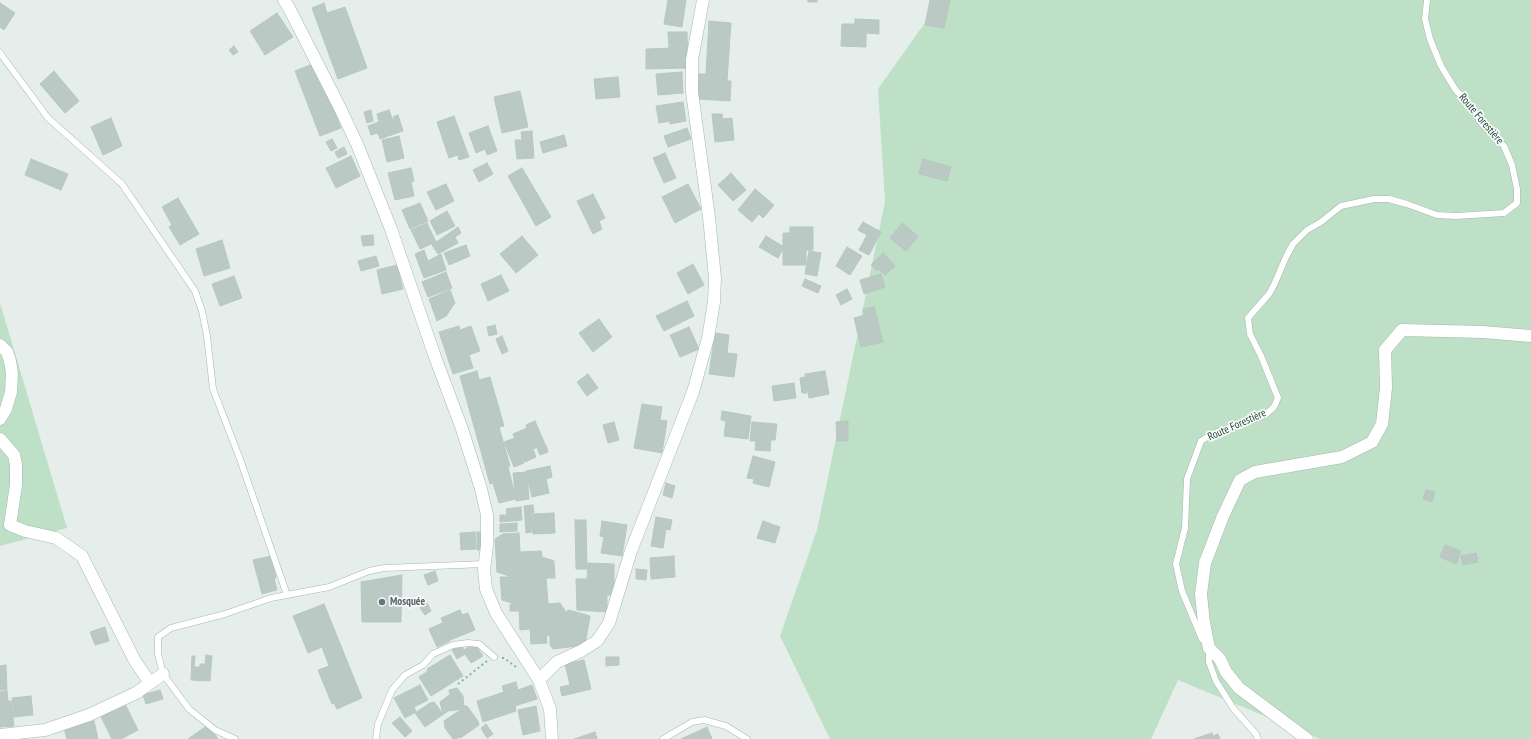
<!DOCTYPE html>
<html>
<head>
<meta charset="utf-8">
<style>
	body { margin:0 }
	canvas { display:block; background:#e5eeea }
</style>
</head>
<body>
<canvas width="1531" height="739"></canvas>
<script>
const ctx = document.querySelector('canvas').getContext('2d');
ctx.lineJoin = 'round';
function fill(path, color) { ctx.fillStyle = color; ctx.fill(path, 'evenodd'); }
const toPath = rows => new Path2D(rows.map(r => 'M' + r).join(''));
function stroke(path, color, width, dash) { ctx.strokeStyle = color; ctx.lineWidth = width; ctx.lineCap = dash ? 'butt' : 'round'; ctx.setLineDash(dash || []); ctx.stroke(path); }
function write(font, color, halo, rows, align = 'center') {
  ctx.font = font + ' "PT Sans Narrow",sans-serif'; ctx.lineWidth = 3.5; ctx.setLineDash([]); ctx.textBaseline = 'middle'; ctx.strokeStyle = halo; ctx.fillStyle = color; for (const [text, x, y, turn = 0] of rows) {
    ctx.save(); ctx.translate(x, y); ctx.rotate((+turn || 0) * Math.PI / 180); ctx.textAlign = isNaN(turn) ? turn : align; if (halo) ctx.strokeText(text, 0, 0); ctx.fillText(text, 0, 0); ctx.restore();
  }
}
fill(toPath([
	[941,0,1531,0,1531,739,1320,739,1178,680,1151,739,830,739,780,636,817,530,885,202,878,89],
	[0,303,67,528,0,546]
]), '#bee0c7');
const building = toPath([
	[668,0,686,0,682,27,664,24,668,0],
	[808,0,817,0,817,2,808,2,808,0],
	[930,0,950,0,944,28,925,25,930,0],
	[0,3,15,13,4,30,0,27,0,3],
	[324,3,327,13,345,7,367,68,338,79,312,8,324,3],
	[277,13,293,37,265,55,250,31,277,13],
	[855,19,879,20,879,34,866,33,866,47,841,46,842,24,855,24,855,19],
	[709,21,731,23,727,81,731,81,730,101,698,99,699,74,706,74,709,21],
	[668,32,687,32,688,68,646,69,646,49,672,48,669,48,668,32],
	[234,46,238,52,233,55,229,50,234,46],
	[315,63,341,128,320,136,295,71,315,63],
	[54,71,79,101,65,113,40,84,54,71],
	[682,72,683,93,658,95,656,74,682,72],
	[618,77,620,97,596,99,594,79,618,77],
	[520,91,528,127,502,133,494,97,520,91],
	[683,102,686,121,670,124,670,121,659,123,656,106,683,102],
	[371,110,373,121,367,123,364,112,371,110],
	[389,110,397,133,380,139,378,133,371,135,368,126,379,122,377,114,389,110],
	[712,114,722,114,723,119,732,118,734,140,715,142,712,114],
	[398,115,403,131,397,133,393,117,398,115],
	[454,116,469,157,459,160,458,155,449,158,437,122,454,116],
	[111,118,122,146,103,155,91,127,111,118],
	[488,126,497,151,487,155,485,149,476,153,469,133,488,126],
	[687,128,691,139,668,147,664,136,687,128],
	[532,131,534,158,517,159,515,140,522,140,521,132,532,131],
	[564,135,567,146,543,153,540,142,564,135],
	[399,136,404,158,387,162,382,140,399,136],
	[332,139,337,148,331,151,326,142,332,139],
	[344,147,347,154,338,158,335,152,344,147],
	[665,153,676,178,664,183,653,158,665,153],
	[351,156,360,176,336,188,326,168,351,156],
	[31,159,68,174,61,190,25,175,31,159],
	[923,159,951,167,947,181,919,174,923,159],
	[487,163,493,174,479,182,473,170,487,163],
	[411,168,414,181,411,182,414,196,395,200,388,173,411,168],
	[522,168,551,217,536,226,508,176,522,168],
	[731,173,746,190,733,201,718,185,731,173],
	[446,184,454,201,436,210,427,192,446,184],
	[688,184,701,209,675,223,662,197,688,184],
	[755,189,774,205,763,218,759,214,752,222,738,210,755,189],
	[593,194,605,218,599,221,602,229,593,234,577,201,593,194],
	[178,198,199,234,180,245,169,227,172,225,162,207,178,198],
	[420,203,428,221,410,229,402,210,420,203],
	[447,211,455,226,437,235,430,221,447,211],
	[863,222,881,232,869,255,859,250,867,235,858,230,863,222],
	[427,223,436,242,420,249,411,230,427,223],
	[902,223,918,236,906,251,890,238,902,223],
	[458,227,461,233,455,237,458,243,438,254,432,245,458,227],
	[790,227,813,227,813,250,806,250,806,265,783,265,783,233,790,233,790,227],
	[373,235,374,245,363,246,361,236,373,235],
	[522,236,538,255,516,273,500,254,522,236],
	[766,236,784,247,778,258,759,247,766,236],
	[222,240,230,268,204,276,196,249,222,240],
	[466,245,470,256,449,265,444,253,466,245],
	[847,247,862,256,850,275,836,266,847,247],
	[424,250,428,261,441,254,446,270,424,278,415,254,424,250],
	[809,251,821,253,817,276,805,274,809,251],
	[883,253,895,266,885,275,879,269,877,271,871,265,883,253],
	[376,256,379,266,361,271,358,261,376,256],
	[693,264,704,285,688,294,677,273,693,264],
	[397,265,403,289,382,294,377,270,397,265],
	[446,272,452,288,428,297,422,282,446,272],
	[881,274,885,287,864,294,860,280,881,274],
	[501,275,509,291,488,301,481,284,501,275],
	[234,276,242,298,220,306,212,284,234,276],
	[805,279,821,286,818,293,802,286,805,279],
	[847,289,852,299,841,305,836,295,847,289],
	[450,290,455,303,446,316,437,321,429,299,450,290],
	[687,301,694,316,664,331,656,316,687,301],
	[874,307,883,342,861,347,854,318,865,315,863,309,874,307],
	[599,319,612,337,593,352,579,333,599,319],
	[495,325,497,334,489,336,487,327,495,325],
	[459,326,460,330,471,326,480,351,469,355,473,368,453,374,439,332,459,326],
	[689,327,699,349,680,357,670,335,689,327],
	[715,333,729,335,727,353,737,354,734,377,709,374,715,333],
	[502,336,508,351,502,354,496,339,502,336],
	[477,371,479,380,490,377,504,426,499,427,510,466,508,467,516,499,499,503,493,483,490,484,460,376,477,371],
	[825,371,829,394,809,398,805,374,825,371],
	[588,374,598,388,587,396,577,382,588,374],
	[805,377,807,393,802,393,800,378,805,377],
	[794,383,796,398,774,401,772,386,794,383],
	[642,404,662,407,660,420,667,421,662,453,634,448,642,404],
	[722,411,751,416,748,439,724,436,726,421,721,420,722,411],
	[535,421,545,444,533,449,536,457,525,462,513,434,527,428,526,425,535,421],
	[848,421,848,441,837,441,836,422,848,421],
	[614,422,619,440,608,443,603,425,614,422],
	[752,422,777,424,775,440,771,440,770,451,755,450,756,441,750,441,752,422],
	[515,438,524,463,514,467,504,442,515,438],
	[546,445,548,452,540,455,537,448,546,445],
	[753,456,775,462,769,487,753,483,754,479,747,478,753,456],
	[550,466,552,477,546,479,549,493,532,497,526,471,550,466],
	[527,472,529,499,516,501,513,473,527,472],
	[666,483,675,486,672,498,663,495,666,483],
	[1426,490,1435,492,1432,502,1423,499,1426,490],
	[533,505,534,513,531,513,532,532,526,533,524,506,533,505],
	[521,507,522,520,500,522,500,515,507,515,506,509,521,507],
	[554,513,555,533,533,534,532,514,554,513],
	[656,517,672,520,670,530,666,529,663,548,651,546,656,517],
	[575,520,586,520,587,569,576,569,575,520],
	[602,521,627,525,622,556,601,553,604,537,600,536,602,521],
	[763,521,780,527,775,543,757,538,763,521],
	[517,523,517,531,500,532,500,524,517,523],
	[475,532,476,549,461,550,460,533,475,532],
	[477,532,483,532,483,550,477,550,477,532],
	[519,533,520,552,541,551,542,557,554,561,555,578,546,578,548,603,546,604,560,603,566,612,569,610,590,616,585,645,553,649,550,645,550,636,546,635,547,643,531,644,530,629,520,630,519,611,510,611,510,605,512,603,502,600,500,577,512,577,497,572,495,539,503,534,519,533],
	[1445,545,1461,551,1456,564,1440,557,1445,545],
	[1476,553,1478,562,1463,565,1461,556,1476,553],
	[271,556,276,578,274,578,277,590,262,594,253,560,271,556],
	[674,556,675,577,651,579,650,558,674,556],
	[588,563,614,564,614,595,607,595,607,612,577,610,576,579,587,579,588,563],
	[636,569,647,570,646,580,636,579,636,569],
	[435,571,438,581,428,585,424,575,435,571],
	[402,575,401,622,362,622,361,582,402,575],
	[427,603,431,611,425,615,420,608,427,603],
	[324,604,362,698,337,709,334,703,332,704,318,670,329,666,322,647,308,653,293,616,324,604],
	[460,610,462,615,468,613,475,630,450,640,441,618,460,610],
	[442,623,450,641,437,647,429,629,442,623],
	[105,627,109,641,95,645,90,632,105,627],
	[474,643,483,656,471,663,465,654,457,659,452,650,461,644,464,650,474,643],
	[206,655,212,656,210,681,191,680,192,656,195,656,194,667,200,667,200,664,205,664,206,655],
	[450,655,463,676,431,696,419,677,428,671,427,669,450,655],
	[606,657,619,657,619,665,606,666,606,657],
	[584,660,591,689,562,696,560,687,570,685,565,664,584,660],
	[6,665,7,690,0,690,0,666,6,665],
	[516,682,518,690,532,685,537,699,515,706,516,711,483,722,477,701,504,692,502,686,516,682],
	[420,685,428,700,414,707,416,712,405,718,394,698,420,685],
	[457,688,463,696,464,706,467,706,478,721,479,725,462,737,453,739,445,728,444,721,462,709,448,711,425,727,415,713,430,703,434,702,443,714,440,702,452,693,450,694,449,690,457,688],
	[160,690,163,699,146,704,143,695,160,690],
	[7,691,8,701,11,701,14,726,0,727,0,692,7,691],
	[31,696,33,715,14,717,12,698,31,696],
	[125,704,138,730,121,739,112,739,101,717,125,704],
	[536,706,540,731,523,735,518,710,536,706],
	[400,717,412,731,405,737,392,723,400,717],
	[94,721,98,739,67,739,64,728,94,721],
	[486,724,493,734,487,738,481,728,486,724],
	[208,725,218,739,188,739,208,725],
	[707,727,712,739,681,739,707,727],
	[595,732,597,739,574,739,595,732],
	[1212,733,1213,736,1218,734,1220,739,1194,739,1212,733]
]);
fill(building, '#bac9c3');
stroke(building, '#b7c8c1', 1);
const service = toPath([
	[0,53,48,118,122,184,195,291,202,311,207,336,213,389,240,459,287,595],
	[1205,642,1202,639,1182,591,1176,564,1185,528,1187,479,1201,441,1212,434,1265,415,1274,407,1278,398,1261,356,1250,334,1248,318,1269,294,1274,285,1286,257,1293,244,1307,230,1321,222,1341,206,1374,199,1389,199,1407,204,1437,215,1456,216,1504,213,1517,203,1517,189,1512,165,1504,146,1483,125,1471,107,1455,89,1441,66,1430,39,1425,19,1427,0],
	[1209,650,1209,662,1216,681,1233,708,1256,734,1258,739],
	[235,739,215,730,189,709,163,674,158,654,158,637,171,628,225,614,271,598,329,587,369,571,384,568,485,564],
	[376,739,378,724,392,690,405,675,423,665,433,654,453,645,468,643,479,644,494,657],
	[663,739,692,722,704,720,726,726,747,739]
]);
const minor = toPath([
	[0,345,7,352,10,361,12,373,11,392,6,409,0,419],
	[0,439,14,455,16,465,16,485,10,525,25,531,56,538,82,556,135,661,150,683],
	[539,680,557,662,581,651,597,641,609,623,631,551,693,392,708,338,714,302,715,278,709,217,692,92,692,60,703,0],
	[0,735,45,730,89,715,136,693,163,674],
	[1307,739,1239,688,1226,672,1220,659,1209,648,1204,623,1201,594,1205,563,1223,516,1240,480,1255,472,1342,457,1372,442,1382,424,1386,388,1385,350,1402,330,1483,332,1531,336]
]);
const tertiary = toPath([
	[284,0,289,8,339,106,357,144,391,229,435,357,462,429,481,489,487,515,487,545,484,570,486,589,496,613,539,680,550,709,552,739]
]);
stroke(service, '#a7b7b1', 7);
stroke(minor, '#a7b7b1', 13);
stroke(tertiary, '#a7b7b1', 13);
stroke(toPath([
	[502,658,504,658,516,667],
	[458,684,487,661]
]), '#85b3a4', 2, [2, 3]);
stroke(service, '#fff', 6);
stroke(minor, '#fff', 12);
stroke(tertiary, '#fff', 12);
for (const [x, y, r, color] of [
	[382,602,4,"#6b7280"]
]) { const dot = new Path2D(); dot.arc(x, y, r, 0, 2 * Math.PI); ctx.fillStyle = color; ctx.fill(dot); stroke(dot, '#f6fbf8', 1.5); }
write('11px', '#234139', '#f6fbf8', [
	["Route Forestière",1481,119,50],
	["Route Forestière",1237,425,-24]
]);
write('bold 11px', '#5b616d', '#f6fbf8', [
	["Mosquée",390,602]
], 'left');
</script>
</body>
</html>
